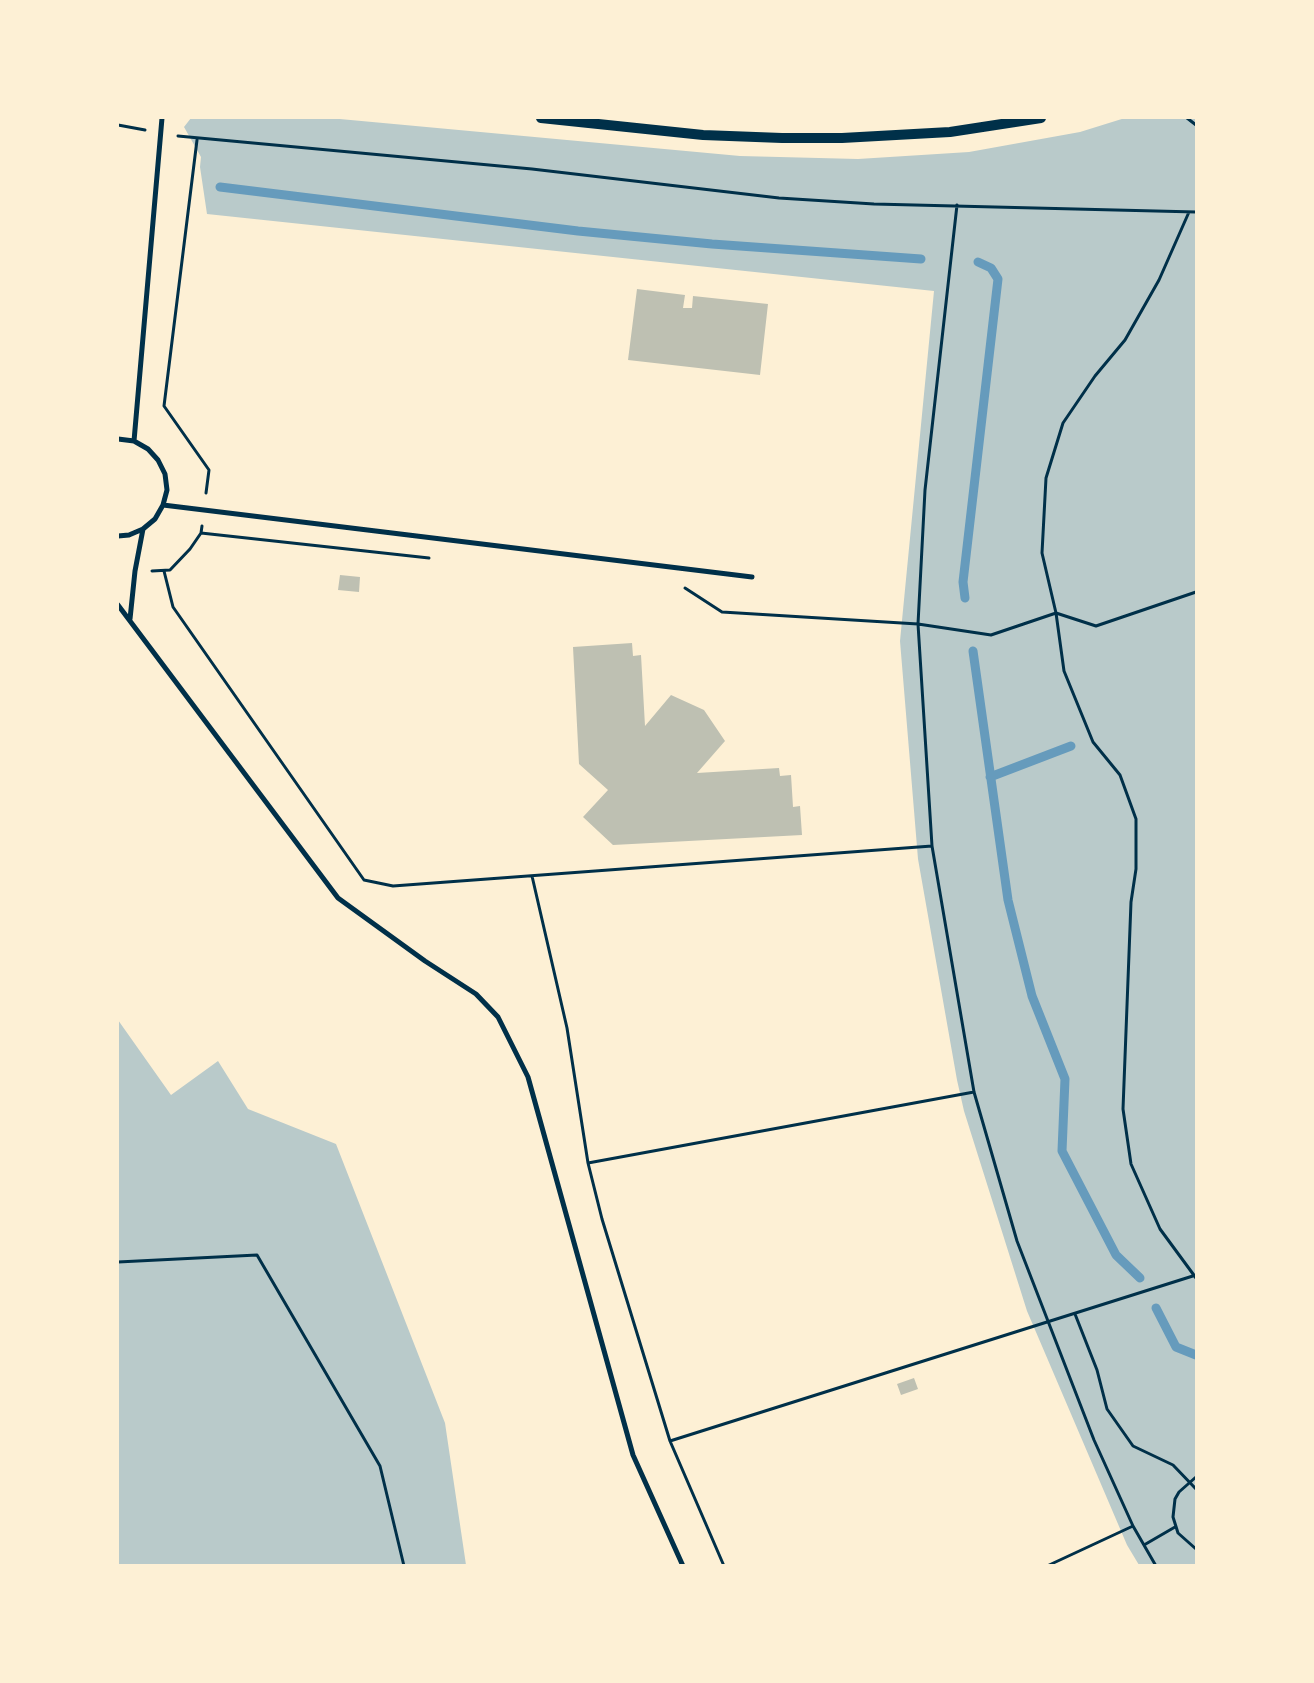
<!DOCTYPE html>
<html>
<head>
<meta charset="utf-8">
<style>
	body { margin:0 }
	#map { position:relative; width:1314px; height:1683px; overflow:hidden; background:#fdf0d5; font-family:"Zilla Slab",serif }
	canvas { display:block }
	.frame { position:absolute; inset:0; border:119px solid #fdf0d5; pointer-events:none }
</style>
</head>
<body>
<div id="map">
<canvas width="1314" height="1683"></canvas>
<div class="frame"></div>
</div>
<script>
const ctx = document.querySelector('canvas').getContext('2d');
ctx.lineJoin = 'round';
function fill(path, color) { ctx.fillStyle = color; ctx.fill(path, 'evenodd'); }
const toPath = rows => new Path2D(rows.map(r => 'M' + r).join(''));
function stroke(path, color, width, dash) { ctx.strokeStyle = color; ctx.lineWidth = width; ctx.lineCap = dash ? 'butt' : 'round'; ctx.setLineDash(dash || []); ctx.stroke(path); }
fill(toPath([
	[191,118,329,118,740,156,858,159,969,152,1080,132,1125,118,1196,118,1196,1565,1139,1565,1127,1545,1027,1311,964,1111,957,1080,918,859,900,641,934,291,207,214,200,167,201,157,184,127],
	[118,1020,171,1095,218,1061,248,1109,336,1144,445,1423,466,1565,118,1565]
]), '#b9caca');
stroke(toPath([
	[220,187,578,231,712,244,921,259],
	[965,598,963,582,998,279,991,268,978,262],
	[973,651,1008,900,1032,996,1065,1079,1062,1151,1116,1255,1140,1278],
	[990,777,1071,746],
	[1156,1308,1176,1347,1196,1355]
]), '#669bbc', 9);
fill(toPath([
	[637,289,685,295,683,308,692,308,693,296,768,304,760,375,628,360],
	[340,575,360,577,359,592,338,590],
	[632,643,633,656,641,655,645,726,671,695,704,710,725,741,697,773,779,768,780,776,791,775,793,807,800,806,802,835,613,845,583,817,608,790,579,764,573,647],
	[914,1378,918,1389,901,1395,897,1384]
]), '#bec0b2');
stroke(toPath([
	[1187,118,1196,125],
	[118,125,145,130],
	[178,136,532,169,779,198,874,204,1196,212],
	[197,140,164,406,209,470,206,493],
	[957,205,925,490,918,624,932,846,974,1092,1017,1241,1094,1440,1133,1526,1156,1566],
	[201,533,429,558],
	[152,571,170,570,190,549,201,533,202,526],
	[164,571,173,607,364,880,393,886,932,846],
	[685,588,722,612,918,624,991,635,1056,613,1042,553,1046,478,1063,423,1095,376,1125,340,1159,280,1189,212],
	[1196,592,1096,626,1056,613,1064,671,1093,742,1120,775,1136,819,1136,869,1131,902,1123,1109,1131,1164,1160,1229,1196,1278],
	[532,876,567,1028,588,1163,602,1219,670,1441,724,1566],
	[588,1163,974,1092],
	[118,1262,257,1255,380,1466,404,1566],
	[1075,1314,1097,1370,1107,1409,1133,1446,1173,1465,1196,1489],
	[670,1441,1196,1275],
	[1196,1477,1179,1492,1175,1499,1173,1517,1178,1533,1196,1549],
	[1144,1545,1175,1527],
	[1047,1566,1133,1526]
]), '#003049', 3);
stroke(toPath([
	[118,439,134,441,148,449,158,460,165,474,167,490,163,505,155,519,143,529,129,535,118,536],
	[134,441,162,118],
	[163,505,752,577],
	[118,605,338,898,425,961,476,994,498,1017,528,1077,633,1455,683,1566],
	[130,619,135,571,143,529]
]), '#003049', 5);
stroke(toPath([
	[541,118,703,135,782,138,842,138,950,132,1041,118]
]), '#003049', 10);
</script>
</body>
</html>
